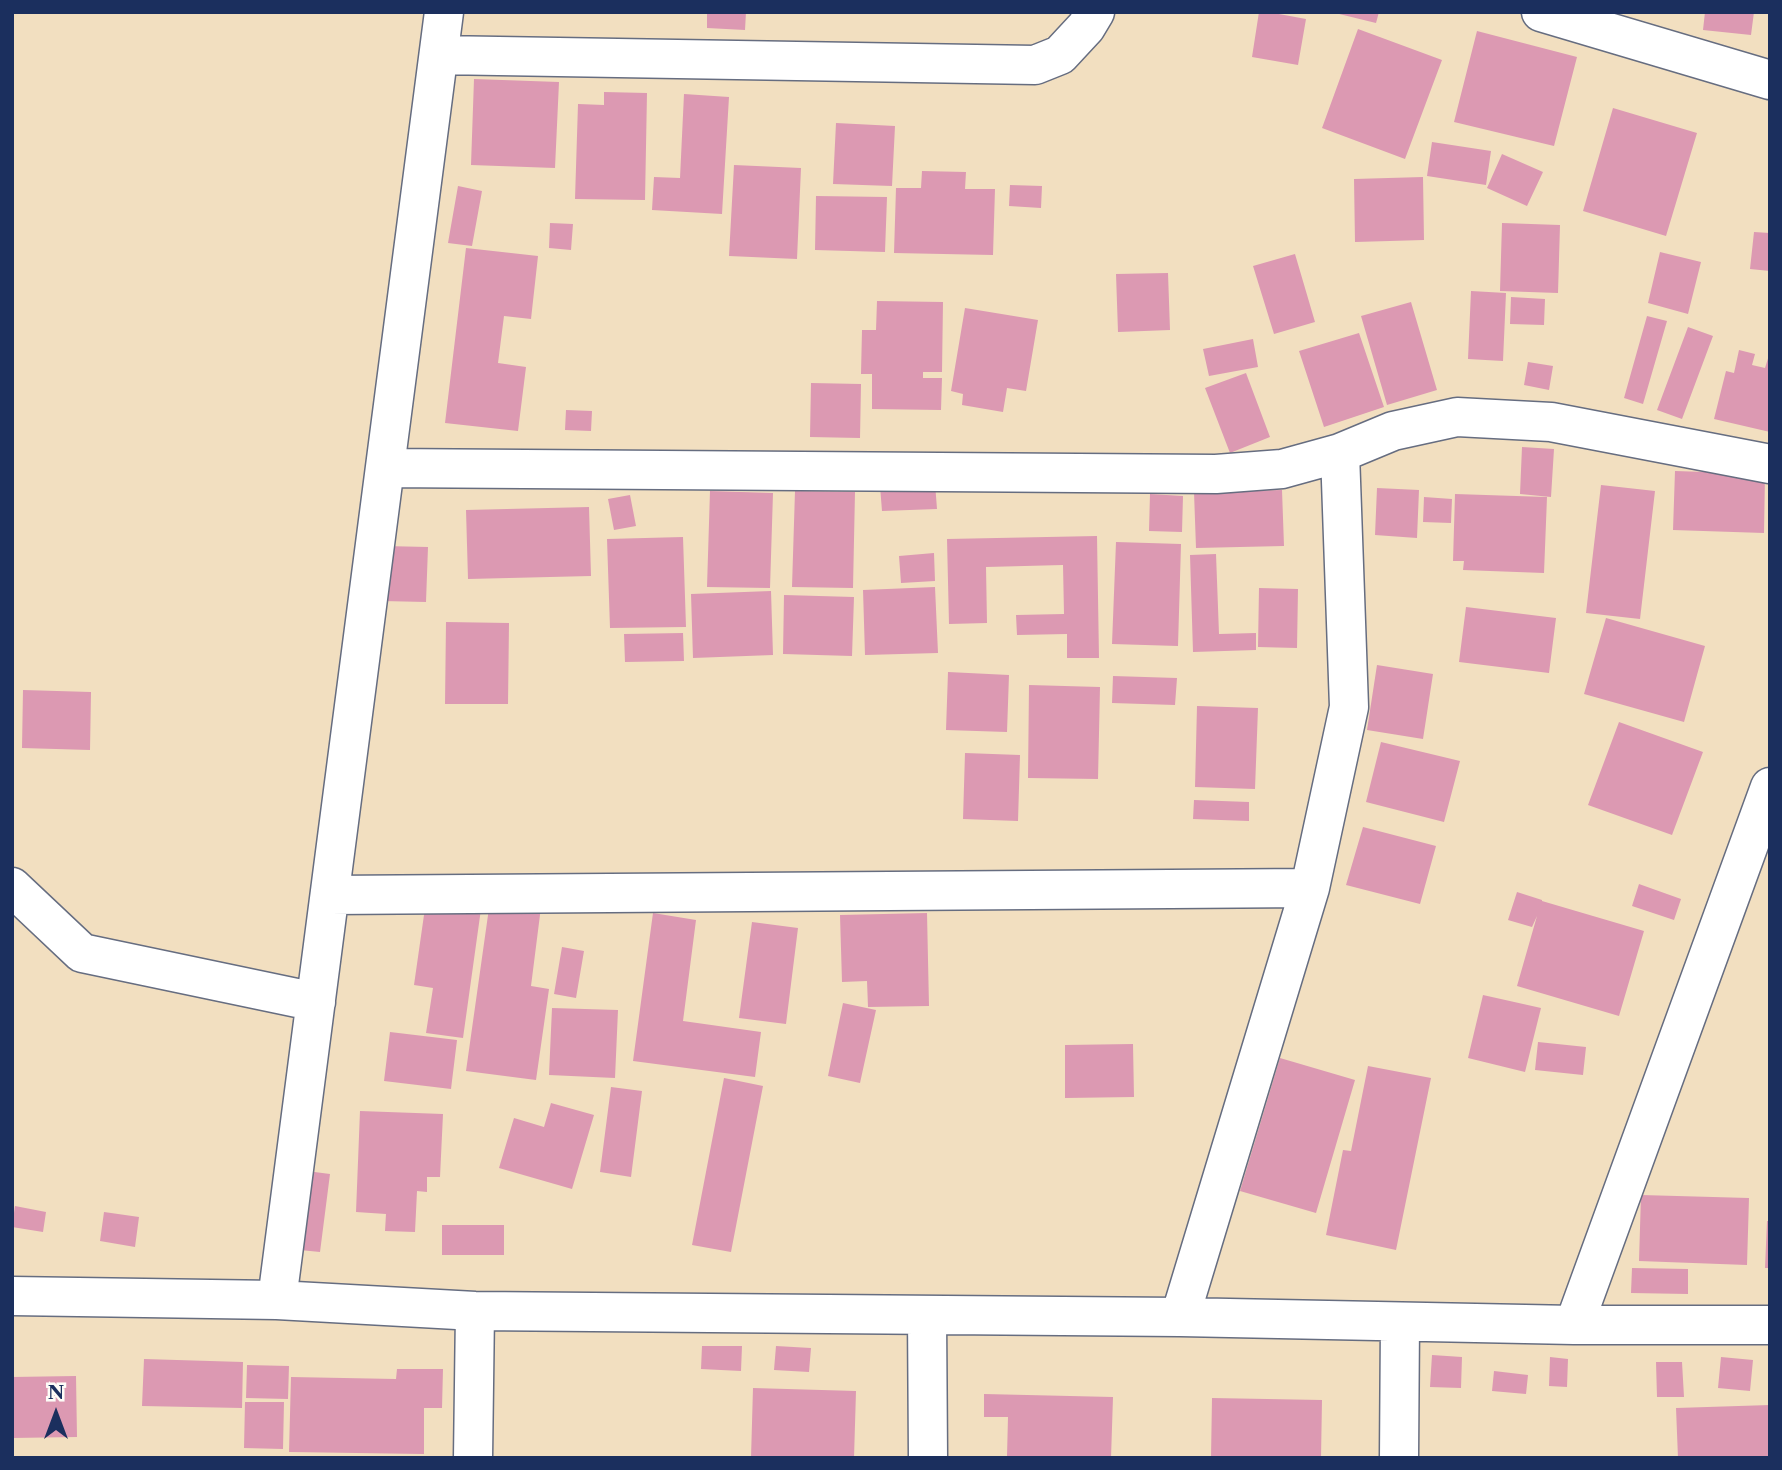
<!DOCTYPE html>
<html>
<head>
<meta charset="utf-8">
<style>
	body { margin:0 }
	#map { position:relative; width:1782px; height:1470px; overflow:hidden; background:#f2dfc0; font-family:"Libre Caslon Text",serif }
	canvas { display:block }
	.frame { position:absolute; inset:0; border:14px solid #1b2f5e; pointer-events:none }
	.north { position:absolute; left:21px; top:1379px; width:70px; height:70px; -webkit-text-stroke:5px #fdfcf7; paint-order:stroke; rotate:0deg; font-size:19px; font-weight:700; line-height:28px; text-align:center; color:#1b2f5e }
	.north::after { content:''; display:block; margin:auto; width:24px; height:32px; background:#1b2f5e; clip-path:polygon(50% 0,100% 100%,50% 72%,0 100%) }
</style>
</head>
<body>
<div id="map">
<canvas width="1782" height="1470"></canvas>
<div class="frame"></div>
<div class="north">N</div>
</div>
<script>
const ctx = document.querySelector('canvas').getContext('2d');
ctx.lineJoin = 'round';
function fill(path, color) { ctx.fillStyle = color; ctx.fill(path, 'evenodd'); }
const toPath = rows => new Path2D(rows.map(r => 'M' + r).join(''));
function stroke(path, color, width, dash) { ctx.strokeStyle = color; ctx.lineWidth = width; ctx.lineCap = dash ? 'butt' : 'round'; ctx.setLineDash(dash || []); ctx.stroke(path); }
fill(toPath([
	[707,12,746,12,745,30,707,28],
	[1259,12,1268,12,1306,19,1298,65,1252,57],
	[1331,12,1379,12,1376,23],
	[1705,12,1754,12,1751,35,1703,30],
	[1358,29,1442,60,1405,159,1322,128],
	[1477,31,1577,57,1554,146,1454,122],
	[474,79,559,82,555,168,471,165],
	[604,92,647,93,645,200,575,199,578,104,604,105],
	[684,94,729,97,722,214,652,210,654,177,680,178],
	[1613,108,1697,133,1666,236,1583,211],
	[836,123,895,126,892,186,833,184],
	[1432,142,1491,151,1486,185,1427,176],
	[1502,154,1543,172,1527,206,1487,188],
	[734,165,801,168,797,259,729,256],
	[922,171,966,172,965,189,995,189,993,255,894,253,896,188,921,188],
	[1423,177,1424,240,1355,242,1354,179],
	[1010,185,1042,186,1041,208,1009,206],
	[458,186,482,191,472,246,448,243],
	[816,196,887,197,885,252,815,250],
	[550,223,573,224,571,250,549,248],
	[1502,223,1560,225,1558,293,1500,291],
	[1754,232,1770,233,1770,271,1750,269],
	[466,248,538,256,531,319,504,316,498,363,526,367,518,431,445,423],
	[1660,252,1701,262,1688,314,1648,303],
	[1295,254,1315,322,1274,334,1253,266],
	[1168,273,1170,330,1118,332,1116,274],
	[1471,291,1506,293,1503,361,1468,359],
	[1511,297,1545,299,1544,325,1510,324],
	[877,301,943,302,942,372,923,372,923,378,942,378,941,410,872,409,872,374,861,374,862,330,876,330],
	[1411,302,1437,390,1387,405,1361,316],
	[965,308,1038,320,1026,391,1007,388,1003,412,962,405,963,394,951,391],
	[1647,316,1667,321,1643,404,1624,398],
	[1688,327,1713,336,1682,419,1657,410],
	[1359,333,1384,407,1324,427,1299,351],
	[1253,339,1258,367,1209,376,1203,349],
	[1739,350,1755,354,1752,365,1765,368,1770,352,1770,432,1714,419,1726,371,1734,373],
	[1528,362,1553,366,1549,390,1524,385],
	[1246,373,1270,437,1230,453,1205,388],
	[811,383,861,384,860,438,810,437],
	[566,410,592,411,591,431,565,430],
	[1522,447,1554,449,1551,497,1520,494],
	[1675,471,1765,474,1764,533,1673,530],
	[935,483,937,509,882,511,880,486],
	[1601,485,1655,491,1640,619,1586,613],
	[1377,488,1419,490,1417,538,1375,535],
	[1282,490,1284,546,1196,548,1194,492],
	[710,491,773,493,770,588,707,587],
	[795,491,855,492,853,588,792,587],
	[1150,494,1183,496,1182,532,1149,531],
	[1455,494,1547,497,1544,573,1463,570,1464,561,1453,561],
	[630,495,636,526,614,530,608,499],
	[1424,497,1452,499,1451,523,1423,522],
	[589,507,591,576,468,579,466,510],
	[1097,536,1099,658,1067,658,1067,634,1017,635,1016,615,1064,614,1063,565,986,567,987,623,949,624,947,539],
	[683,537,686,627,610,628,607,539],
	[1116,542,1181,544,1178,646,1112,644],
	[384,546,428,547,426,602,382,601],
	[934,553,935,581,901,583,899,556],
	[1216,554,1219,634,1256,633,1256,650,1193,652,1190,555],
	[935,587,938,653,865,655,863,590],
	[1259,588,1298,589,1297,648,1258,647],
	[771,591,773,655,693,658,691,594],
	[784,595,854,597,852,656,783,654],
	[1466,607,1556,618,1549,673,1459,662],
	[1606,618,1705,646,1684,722,1584,694],
	[446,622,509,623,508,704,445,704],
	[683,633,684,661,625,662,624,634],
	[1377,665,1433,674,1423,739,1367,730],
	[948,672,1009,675,1007,732,946,730],
	[1113,676,1177,678,1175,705,1112,703],
	[1029,685,1100,687,1098,779,1028,778],
	[23,690,91,692,90,750,22,748],
	[1197,706,1258,708,1255,789,1195,787],
	[1619,722,1703,752,1672,835,1588,805],
	[1381,742,1460,761,1444,822,1366,802],
	[965,753,1020,755,1018,821,963,819],
	[1194,800,1249,802,1249,821,1193,819],
	[1363,827,1436,846,1420,904,1346,885],
	[1639,884,1681,899,1674,920,1632,906],
	[1517,892,1542,900,1542,901,1644,931,1619,1016,1517,986,1537,916,1532,927,1508,920],
	[426,901,481,909,463,1038,426,1033,433,988,414,985],
	[490,901,541,907,531,986,549,989,536,1080,466,1071],
	[653,913,696,920,683,1021,761,1032,755,1077,633,1061],
	[927,913,929,1006,868,1007,867,981,842,982,840,915],
	[752,922,798,928,786,1024,739,1018],
	[562,947,584,951,576,998,554,994],
	[1483,995,1541,1008,1525,1072,1468,1058],
	[843,1003,876,1010,860,1083,828,1076],
	[552,1008,618,1010,615,1078,549,1075],
	[390,1032,457,1040,451,1089,384,1081],
	[1538,1042,1586,1047,1583,1075,1535,1070],
	[1133,1044,1134,1097,1065,1098,1065,1045],
	[1280,1058,1355,1080,1316,1213,1240,1191],
	[1368,1066,1431,1078,1396,1250,1326,1235,1343,1150,1351,1151],
	[724,1078,763,1086,731,1252,692,1245],
	[611,1087,642,1091,631,1177,600,1172],
	[551,1103,594,1115,572,1189,499,1168,514,1118,544,1127],
	[360,1111,443,1114,440,1177,427,1177,427,1192,417,1191,415,1232,385,1231,386,1214,356,1212],
	[299,1170,330,1174,320,1252,290,1249],
	[1641,1195,1749,1198,1747,1265,1639,1261],
	[15,1206,46,1212,43,1232,12,1227],
	[104,1212,139,1217,135,1247,100,1241],
	[1767,1221,1770,1221,1770,1268,1765,1268],
	[442,1225,504,1225,504,1255,442,1255],
	[1632,1268,1688,1269,1688,1294,1631,1293],
	[702,1346,742,1346,741,1371,701,1369],
	[776,1346,811,1348,809,1372,774,1370],
	[1432,1355,1462,1357,1461,1388,1430,1387],
	[1550,1357,1568,1359,1567,1387,1549,1386],
	[1721,1357,1753,1360,1750,1391,1718,1388],
	[144,1359,243,1362,242,1408,142,1406],
	[1656,1362,1682,1362,1684,1397,1657,1397],
	[247,1365,289,1366,288,1399,246,1398],
	[397,1369,443,1369,442,1408,424,1408,424,1454,289,1452,291,1377,396,1379],
	[1494,1371,1528,1375,1526,1394,1492,1391],
	[76,1376,77,1437,12,1438,12,1377],
	[753,1388,856,1391,854,1458,751,1458],
	[984,1394,1113,1397,1111,1458,1007,1456,1008,1417,984,1417],
	[1212,1398,1322,1400,1321,1458,1211,1458],
	[245,1402,284,1402,283,1449,244,1448],
	[1770,1405,1770,1458,1678,1458,1676,1408]
]), '#dc99b2');
const minor = toPath([
	[1541,12,1770,80],
	[439,55,1035,65,1060,55,1086,27,1095,12],
	[386,468,1216,474,1282,469,1340,453,1393,431,1457,417,1551,422,1770,464],
	[12,887,82,953,316,1002],
	[330,895,1310,888],
	[12,1296,277,1300,475,1311,1180,1317,1574,1325,1770,1325],
	[277,1300,444,12],
	[927,1315,928,1458],
	[1180,1317,1310,888,1349,707,1340,453],
	[1574,1325,1770,787],
	[473,1458,475,1311],
	[1399,1458,1400,1322]
]);
stroke(minor, '#666d80', 41);
stroke(minor, '#fff', 38);
</script>
</body>
</html>
